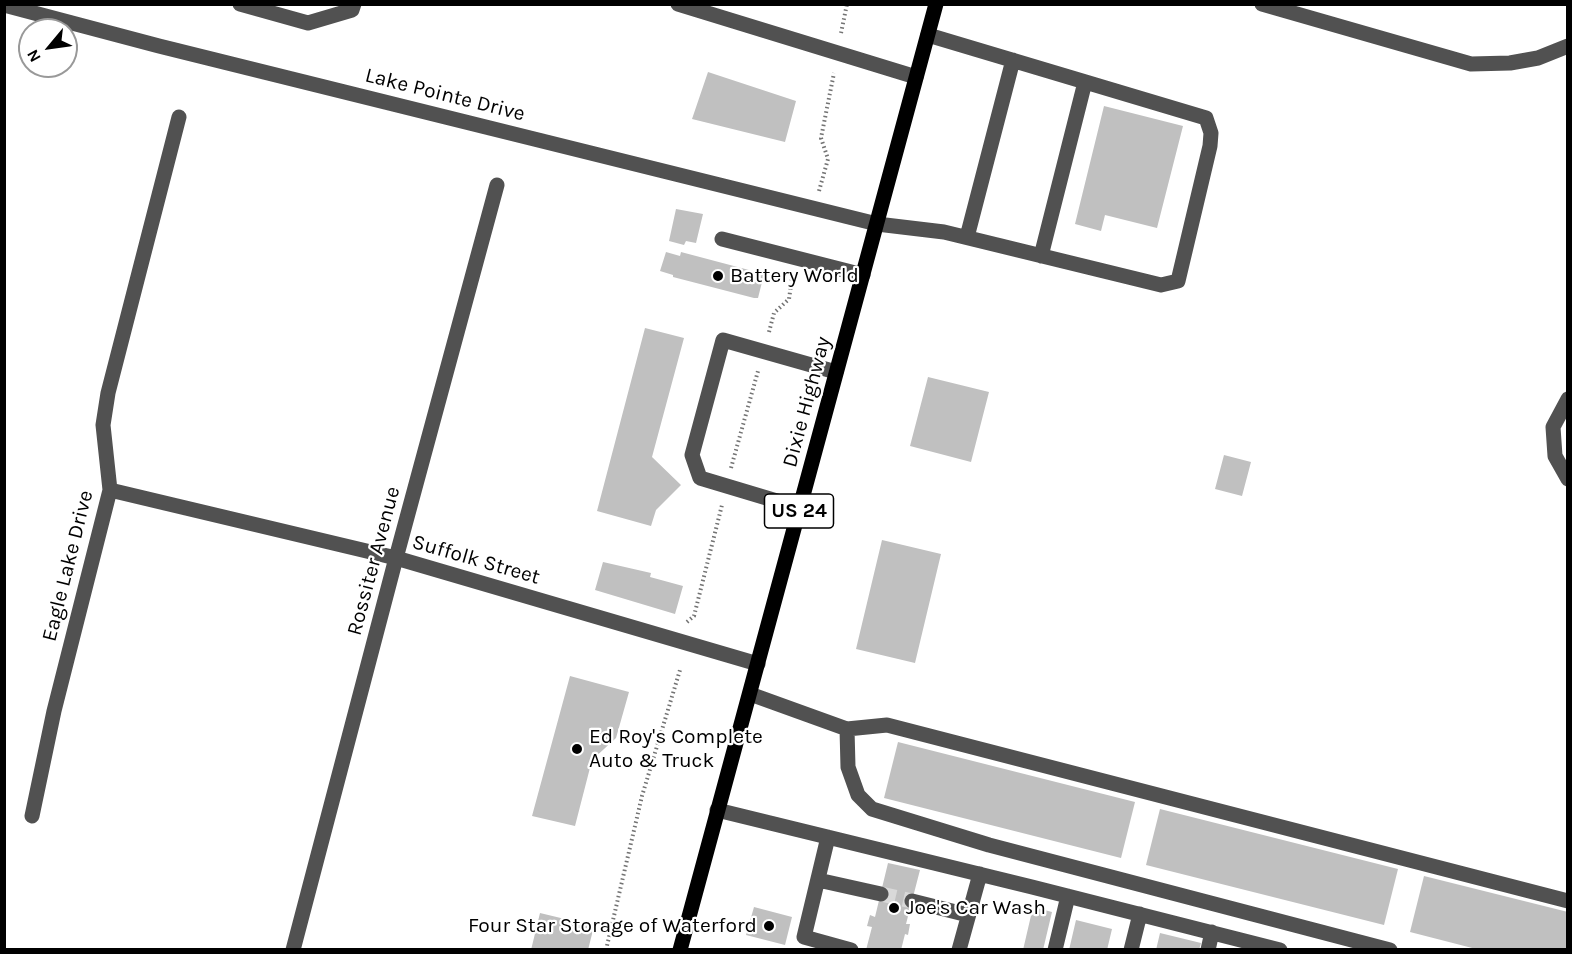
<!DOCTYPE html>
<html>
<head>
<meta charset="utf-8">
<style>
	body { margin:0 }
	#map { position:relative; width:1572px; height:954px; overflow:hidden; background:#fff; font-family:Karla,sans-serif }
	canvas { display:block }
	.frame { position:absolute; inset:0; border:6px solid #000; pointer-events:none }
	.north { position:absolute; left:18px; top:18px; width:60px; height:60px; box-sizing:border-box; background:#fff; border:2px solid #999; border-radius:50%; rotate:241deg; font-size:16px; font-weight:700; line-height:24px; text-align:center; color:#000 }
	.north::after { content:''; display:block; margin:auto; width:21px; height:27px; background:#000; clip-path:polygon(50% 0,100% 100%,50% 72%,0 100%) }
</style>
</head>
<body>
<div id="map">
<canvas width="1572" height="954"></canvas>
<div class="frame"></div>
<div class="north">N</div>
</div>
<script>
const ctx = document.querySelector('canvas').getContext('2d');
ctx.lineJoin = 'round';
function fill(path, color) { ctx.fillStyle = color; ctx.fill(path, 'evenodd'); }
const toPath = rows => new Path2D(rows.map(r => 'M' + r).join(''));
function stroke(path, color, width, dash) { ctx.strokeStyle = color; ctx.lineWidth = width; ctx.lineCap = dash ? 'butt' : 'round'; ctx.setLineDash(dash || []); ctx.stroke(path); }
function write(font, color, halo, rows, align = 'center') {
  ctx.font = font + ' Karla,sans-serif'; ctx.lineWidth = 4.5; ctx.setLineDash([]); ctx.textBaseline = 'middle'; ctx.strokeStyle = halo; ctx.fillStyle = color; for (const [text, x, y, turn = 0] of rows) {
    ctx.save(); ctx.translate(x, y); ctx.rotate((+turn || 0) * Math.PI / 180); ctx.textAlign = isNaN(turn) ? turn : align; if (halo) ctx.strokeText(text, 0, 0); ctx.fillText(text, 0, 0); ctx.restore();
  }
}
fill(toPath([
	[708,72,796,101,785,142,692,119],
	[1104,106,1183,126,1157,228,1105,215,1101,231,1075,224],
	[676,209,703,214,696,243,686,241,684,245,669,241],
	[666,252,680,256,681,252,764,274,758,298,754,298,673,277,673,275,660,271],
	[645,328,684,338,652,457,681,485,656,510,651,526,597,511],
	[928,377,989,392,971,462,910,446],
	[1224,455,1251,462,1242,496,1215,489],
	[882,540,941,554,915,663,856,649],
	[603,562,651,573,650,577,683,586,675,614,595,590],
	[570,676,629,692,616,738,592,760,575,826,532,816],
	[898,742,1135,802,1121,858,884,798],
	[1160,809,1398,869,1384,925,1146,865],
	[888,863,920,870,906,924,910,924,908,935,905,934,901,950,866,950,872,927,867,926,870,915,875,917],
	[1424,876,1568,912,1568,950,1480,950,1410,932],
	[754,907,792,917,785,945,746,935],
	[1033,907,1052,912,1043,950,1023,950],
	[540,913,594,926,588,950,531,950],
	[1076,920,1112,929,1107,950,1069,950],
	[1160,933,1201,943,1199,950,1156,950]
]), '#c0c0c0');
stroke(toPath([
	[881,894,912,901]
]), '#d9d9d9', 15, [15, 8]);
stroke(toPath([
	[841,33,847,4],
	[819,191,828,159,821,138,834,73],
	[769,332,774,313,789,299,792,278],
	[731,468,758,371],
	[687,622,694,616,722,505],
	[606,950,642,796,680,670]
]), '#737373', 4, [1.5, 3]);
stroke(toPath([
	[240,4,308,23,352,10,354,4],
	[678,4,916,77],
	[1262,4,1471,64,1510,63,1538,58,1568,46],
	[4,5,159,46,877,224,944,232,1161,285,1178,281,1210,146,1211,133,1206,118,928,35],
	[967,237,1013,60],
	[722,239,863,275],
	[1041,256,1085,82],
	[1568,399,1553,427,1555,456,1568,479],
	[110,490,396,558,758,664],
	[800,508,700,478,692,455,723,340,836,372],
	[750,694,847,729,887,725,1568,901],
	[847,729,848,767,858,795,872,809,989,845,1390,950],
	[717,810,1032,887,1280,950],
	[32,816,54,711,110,490,103,425,108,393,179,117],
	[828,837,804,937,851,950],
	[818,880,881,894],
	[912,901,968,915],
	[293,950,396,558,497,185],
	[959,950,980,874],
	[1055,950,1068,896],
	[1131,950,1140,914],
	[1208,950,1212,932]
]), '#515151', 15);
stroke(toPath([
	[680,950,936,4]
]), '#000', 15);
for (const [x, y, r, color] of [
	[718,276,6,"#000"],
	[577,749,6,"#000"],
	[894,908,6,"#000"],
	[769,926,6,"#000"]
]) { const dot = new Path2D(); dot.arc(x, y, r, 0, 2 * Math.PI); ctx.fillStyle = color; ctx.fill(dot); stroke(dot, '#fff', 2); }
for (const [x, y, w] of [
	[799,511,69]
]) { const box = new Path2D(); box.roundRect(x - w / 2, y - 17, w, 34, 4.5); ctx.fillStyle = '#fff'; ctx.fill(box); stroke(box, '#000', 1.5); }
write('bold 20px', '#000', null, [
	["US 24",799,511]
]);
write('21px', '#000', '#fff', [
	["Lake Pointe Drive",445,95,14],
	["Dixie Highway",807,402,-75],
	["Suffolk Street",476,560,16],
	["Rossiter Avenue",374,561,-75],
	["Eagle Lake Drive",68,566,-76]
]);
write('21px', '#000', '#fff', [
	["Battery World",730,276],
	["Ed Roy's Complete",589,737],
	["Auto & Truck",589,761],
	["Joe's Car Wash",906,908],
	["Four Star Storage of Waterford",757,926,"right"]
], 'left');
</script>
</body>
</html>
